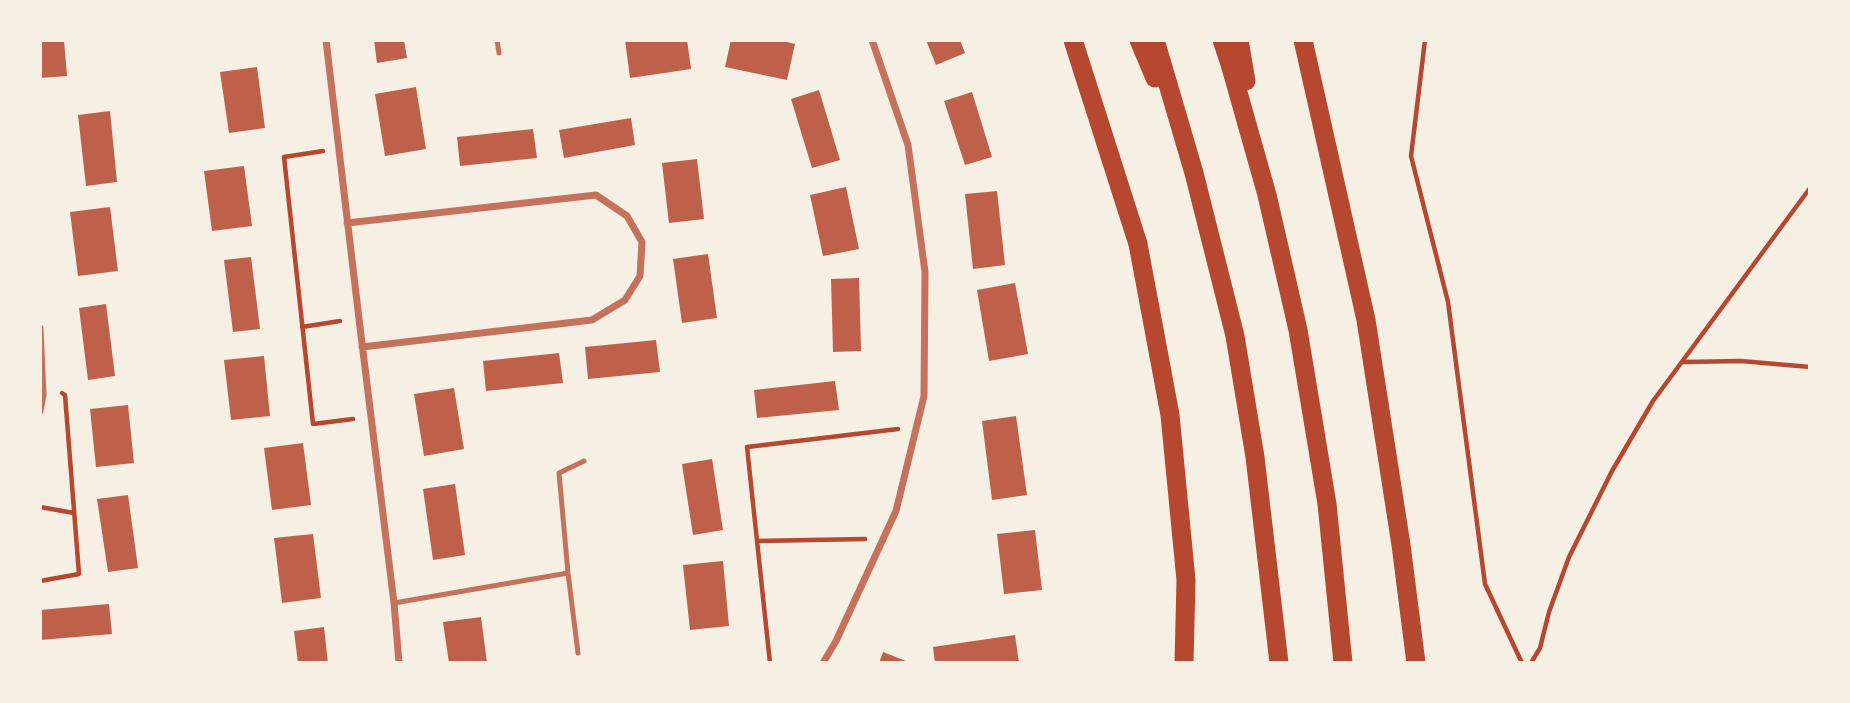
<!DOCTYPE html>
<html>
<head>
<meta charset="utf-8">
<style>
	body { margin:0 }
	#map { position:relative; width:1850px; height:703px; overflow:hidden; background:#f6efe4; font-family:"Exo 2",sans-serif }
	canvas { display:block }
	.frame { position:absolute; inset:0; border:42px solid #f6efe4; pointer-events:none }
</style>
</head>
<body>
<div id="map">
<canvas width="1850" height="703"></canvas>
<div class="frame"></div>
</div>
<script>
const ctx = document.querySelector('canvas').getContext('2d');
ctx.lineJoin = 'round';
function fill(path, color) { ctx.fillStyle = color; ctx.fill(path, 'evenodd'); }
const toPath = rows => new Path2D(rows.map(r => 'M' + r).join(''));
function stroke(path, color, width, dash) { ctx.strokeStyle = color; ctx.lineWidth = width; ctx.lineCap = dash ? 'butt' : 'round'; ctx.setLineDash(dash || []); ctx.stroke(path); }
fill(toPath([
	[40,40,64,40,67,76,40,78],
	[374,40,404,40,407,58,377,63],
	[625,40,687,40,691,69,630,78],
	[731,40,779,40,795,44,787,80,725,67],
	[926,40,960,40,965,53,936,65],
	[257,67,265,128,229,133,220,72],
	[416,87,426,149,385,156,375,94],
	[819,90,840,160,812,168,791,99],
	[972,92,992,157,965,165,944,101],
	[110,111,117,182,86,186,78,115],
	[631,118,635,145,564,158,559,130],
	[533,129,537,158,460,166,457,137],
	[697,159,704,219,669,223,662,163],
	[244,166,252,226,212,231,204,171],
	[846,187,859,249,823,256,810,195],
	[997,191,1005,265,973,269,965,194],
	[110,207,118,271,78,276,70,212],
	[708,254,717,318,682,323,673,259],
	[251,257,260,329,233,332,224,260],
	[859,278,861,351,833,352,831,279],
	[1015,283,1028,354,989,361,977,290],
	[106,304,115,376,88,380,79,308],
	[656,340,660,372,588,379,585,347],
	[559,353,563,383,486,391,483,361],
	[264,356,270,416,231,420,224,360],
	[835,381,839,410,757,418,754,390],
	[454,388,464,449,424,456,414,394],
	[128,405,134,463,96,467,90,409],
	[1016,416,1027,495,992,500,982,421],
	[303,443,311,505,272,510,264,448],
	[712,459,723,530,693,535,682,464],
	[455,484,465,555,433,560,423,489],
	[128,495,138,568,108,572,97,499],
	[1035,530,1042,590,1004,594,997,534],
	[313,534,321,598,282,603,274,538],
	[723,561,729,626,690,630,683,565],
	[109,604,112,634,40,640,40,610],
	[481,617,487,663,449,663,443,622],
	[324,627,328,663,298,663,294,631],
	[1015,635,1019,663,935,663,933,647],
	[883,652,911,663,879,663]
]), '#bf614a');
stroke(toPath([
	[1425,40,1411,156,1448,302,1485,584,1522,663],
	[323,151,284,157,313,424,353,419],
	[302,327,340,321],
	[1684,362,1741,361,1810,367],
	[40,507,74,513],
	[757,541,865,539],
	[40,581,79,574,65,395,62,393],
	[770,663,747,447,898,429],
	[1531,663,1540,648,1549,612,1569,557,1612,471,1653,401,1810,188]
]), '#b5482f', 4.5);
stroke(toPath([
	[497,40,499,53],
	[394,603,568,573],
	[578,653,568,573,559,473,584,461]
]), '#c5725c', 5);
stroke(toPath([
	[326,40,359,319,394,603,399,663],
	[347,223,596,195,627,216,642,242,640,276,625,300,592,320,362,347],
	[40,328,43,395,40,411],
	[823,663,836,641,896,511,924,396,925,272,908,145,872,40]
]), '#c5725c', 7);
stroke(toPath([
	[1073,40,1138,244,1170,415,1186,580,1184,663],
	[1139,40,1155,78],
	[1155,40,1194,173,1235,336,1255,457,1279,663],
	[1222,40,1230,64,1267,195,1298,330,1327,504,1343,663],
	[1239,40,1246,81],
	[1303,40,1366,320,1401,545,1416,663]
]), '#b5482f', 19);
</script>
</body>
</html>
